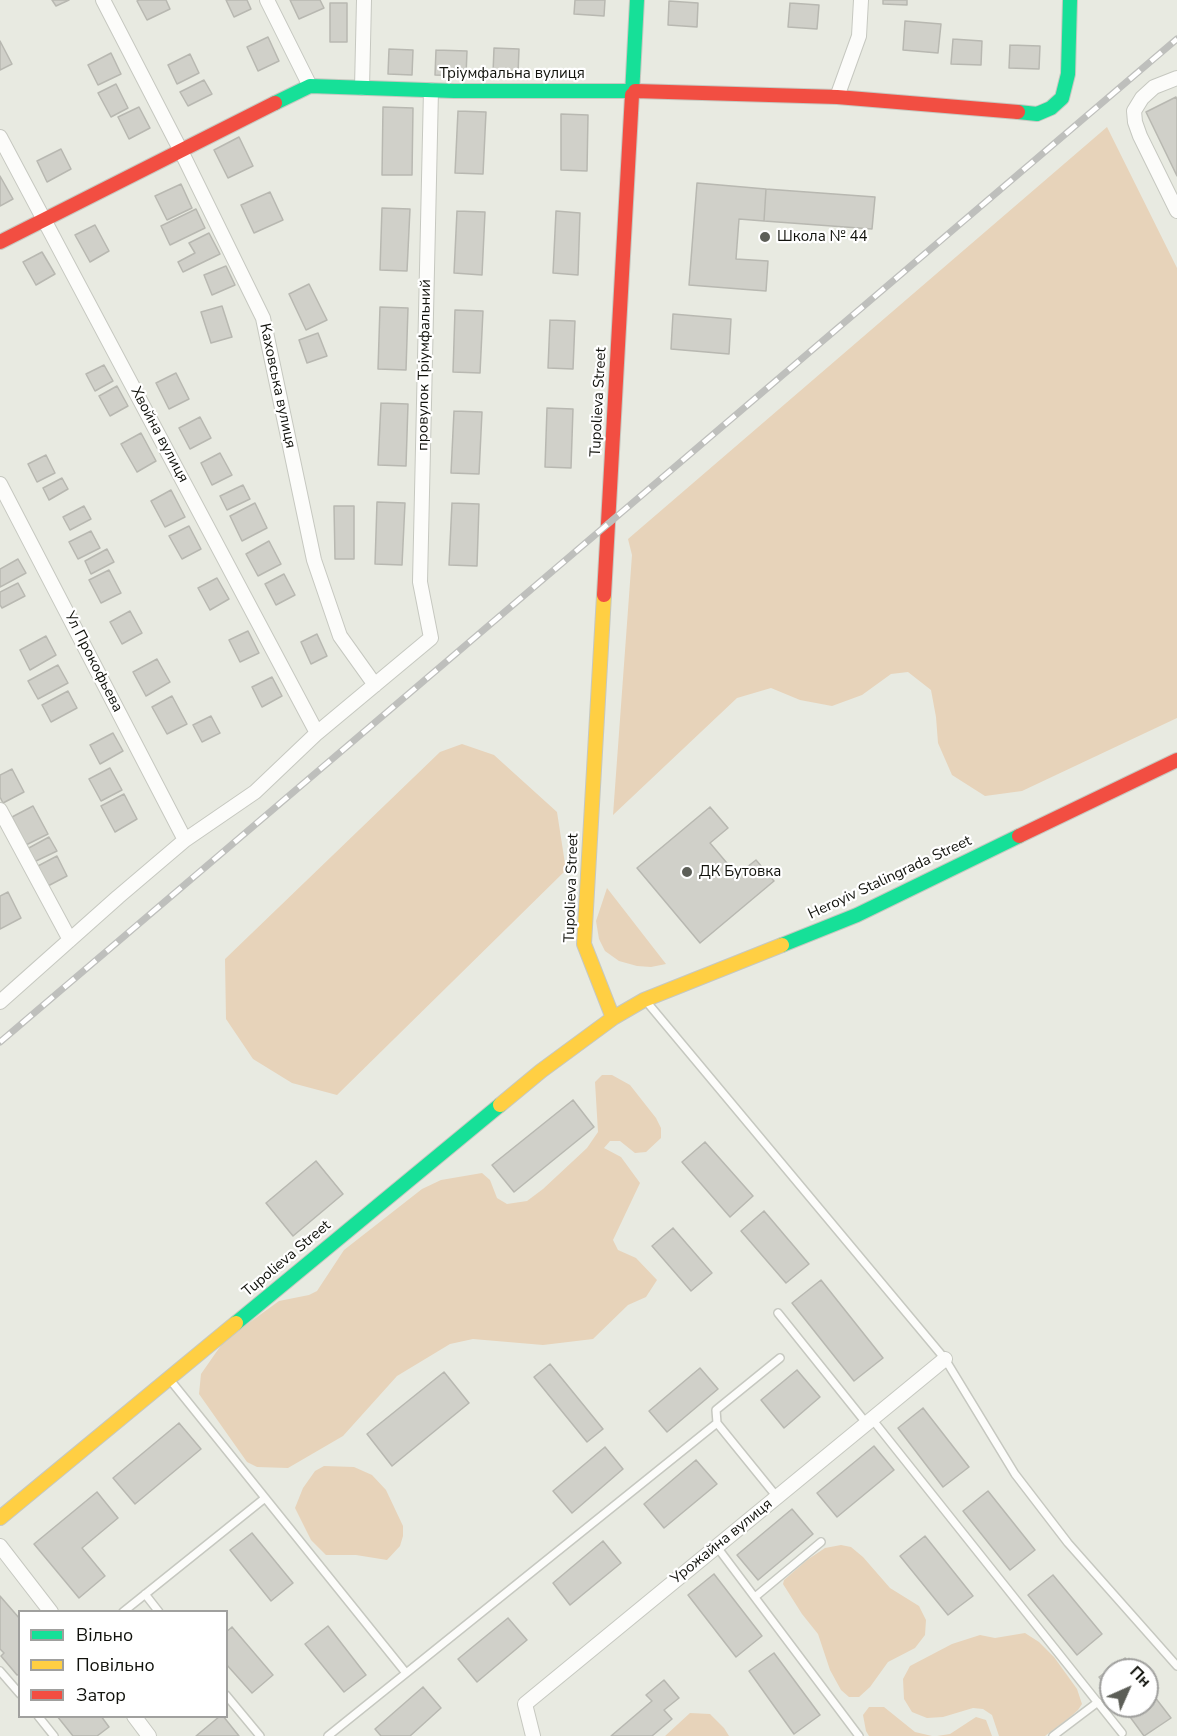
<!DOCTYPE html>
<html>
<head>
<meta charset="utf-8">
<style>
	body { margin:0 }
	#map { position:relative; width:1177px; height:1736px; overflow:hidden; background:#e8eae1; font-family:"Nunito Sans",sans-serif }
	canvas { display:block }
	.legend { position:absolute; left:18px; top:1610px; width:210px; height:108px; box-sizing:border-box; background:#fff; border:2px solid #a0a09e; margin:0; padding:8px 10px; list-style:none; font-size:18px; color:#11120c }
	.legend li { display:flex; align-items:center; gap:12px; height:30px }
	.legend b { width:30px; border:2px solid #a0a09e }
	.north { position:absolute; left:1099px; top:1658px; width:60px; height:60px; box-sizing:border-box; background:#fff; border:2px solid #a0a09e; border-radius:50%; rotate:45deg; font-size:16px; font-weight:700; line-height:24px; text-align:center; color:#11120c }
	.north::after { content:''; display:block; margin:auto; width:21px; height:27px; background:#5c5e57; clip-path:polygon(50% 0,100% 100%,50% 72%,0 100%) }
</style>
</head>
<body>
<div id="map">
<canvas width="1177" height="1736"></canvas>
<ul class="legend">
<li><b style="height:8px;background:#16e098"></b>Вільно</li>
<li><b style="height:8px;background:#ffcf43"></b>Повільно</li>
<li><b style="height:8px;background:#f24e42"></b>Затор</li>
</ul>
<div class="north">Пн</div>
</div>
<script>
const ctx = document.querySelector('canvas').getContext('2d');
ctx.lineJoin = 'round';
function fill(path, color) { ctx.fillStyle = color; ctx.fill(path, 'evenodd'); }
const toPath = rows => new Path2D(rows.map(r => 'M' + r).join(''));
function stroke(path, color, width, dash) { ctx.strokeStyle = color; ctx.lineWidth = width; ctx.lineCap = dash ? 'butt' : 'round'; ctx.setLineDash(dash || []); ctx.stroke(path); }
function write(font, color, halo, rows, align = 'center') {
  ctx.font = font + ' "Nunito Sans",sans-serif'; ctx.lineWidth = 4.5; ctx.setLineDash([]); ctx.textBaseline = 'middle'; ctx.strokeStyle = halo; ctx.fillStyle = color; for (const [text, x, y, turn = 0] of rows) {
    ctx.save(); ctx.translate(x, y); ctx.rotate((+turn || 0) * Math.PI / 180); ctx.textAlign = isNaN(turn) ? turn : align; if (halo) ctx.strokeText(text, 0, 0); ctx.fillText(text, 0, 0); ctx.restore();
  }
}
fill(toPath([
	[1107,127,1177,268,1177,718,1022,791,985,796,952,775,938,743,936,717,931,690,908,672,891,674,862,695,832,706,800,700,771,688,737,698,613,815,632,555,628,539],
	[462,744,494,755,557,812,566,870,337,1095,292,1083,253,1059,226,1019,225,959,440,752],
	[607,888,666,964,651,967,637,966,619,961,605,951,599,939,596,921],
	[602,1075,612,1075,630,1085,656,1118,661,1128,661,1138,646,1152,635,1153,620,1141,610,1141,604,1148,621,1157,640,1183,613,1240,618,1250,636,1258,657,1280,646,1297,628,1305,593,1339,543,1345,473,1339,450,1344,397,1376,343,1436,288,1468,257,1467,247,1462,199,1394,201,1374,224,1341,279,1301,309,1295,317,1291,344,1250,422,1189,441,1180,482,1173,490,1180,497,1198,507,1204,527,1201,543,1189,587,1148,598,1132,595,1082],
	[324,1466,354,1467,372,1475,386,1490,403,1526,403,1536,400,1546,387,1560,356,1555,326,1555,311,1540,295,1508,303,1488,315,1471],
	[841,1545,851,1547,863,1557,890,1588,919,1606,926,1620,925,1635,915,1648,888,1662,870,1687,859,1697,849,1697,841,1690,830,1670,818,1634,802,1614,783,1584,784,1580,807,1560,825,1548],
	[1025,1633,1039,1642,1054,1657,1077,1689,1082,1704,1078,1710,1069,1718,1045,1736,999,1736,992,1715,983,1709,973,1708,943,1717,927,1718,912,1712,904,1699,903,1679,910,1666,952,1644,980,1635,995,1638],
	[869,1707,884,1707,915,1732,932,1736,869,1736,866,1731,863,1715],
	[690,1713,710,1714,724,1728,729,1736,665,1736],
	[976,1717,986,1720,992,1736,937,1736,950,1734]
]), '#e7d3ba');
const building = toPath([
	[52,0,69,0,56,6,52,0],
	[139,0,166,0,170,9,147,20,137,1,139,0],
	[226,0,247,0,251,9,234,17,226,0],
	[290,0,320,0,324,8,299,19,290,0],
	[575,0,605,0,604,16,574,14,575,0],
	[883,0,907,0,907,5,883,4,883,0],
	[669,1,698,3,697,27,668,25,669,1],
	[330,3,347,3,347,42,330,42,330,3],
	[790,3,819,5,817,29,788,27,790,3],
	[905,21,941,24,938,53,903,50,905,21],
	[268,37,279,61,258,71,247,47,268,37],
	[953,39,982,41,981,65,951,64,953,39],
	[0,41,12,64,0,70,0,41],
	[1010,45,1040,46,1039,69,1009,68,1010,45],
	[494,48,519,49,518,74,493,73,494,48],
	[389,49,413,50,412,75,388,74,389,49],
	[436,50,467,51,466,76,435,75,436,50],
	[111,53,121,74,98,85,88,65,111,53],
	[190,54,199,73,177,84,168,65,190,54],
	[204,80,212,94,188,106,180,92,204,80],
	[116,84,128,108,111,117,98,93,116,84],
	[1176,97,1177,100,1177,176,1146,112,1176,97],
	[139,107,150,128,129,139,118,117,139,107],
	[383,107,413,108,412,175,382,175,383,107],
	[458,111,486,112,483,174,455,173,458,111],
	[561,114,588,115,587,171,561,170,561,114],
	[239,137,253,166,228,178,214,150,239,137],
	[61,149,71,169,47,182,37,161,61,149],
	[0,176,13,199,0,206,0,176],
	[697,183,766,189,764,221,739,219,736,259,768,261,766,291,689,285,697,183],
	[181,184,192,208,167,220,155,196,181,184],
	[766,189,875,197,872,229,764,221,766,189],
	[270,192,283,220,254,233,241,205,270,192],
	[382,208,410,209,407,271,380,270,382,208],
	[196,209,205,228,170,245,161,226,196,209],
	[457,211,485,212,482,275,454,273,457,211],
	[556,211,580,213,578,275,553,273,556,211],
	[95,225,109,251,90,262,75,235,95,225],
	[209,233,220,254,183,272,178,262,195,253,189,243,209,233],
	[42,252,55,274,36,285,23,262,42,252],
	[226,266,235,285,212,295,204,275,226,266],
	[309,284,327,320,306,330,289,294,309,284],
	[222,306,232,337,211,343,201,312,222,306],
	[380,307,408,308,406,370,378,369,380,307],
	[455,310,483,311,480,373,453,372,455,310],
	[673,314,731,319,729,354,671,349,673,314],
	[550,320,575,321,573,369,548,368,550,320],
	[318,333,327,356,307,363,299,340,318,333],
	[104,365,113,381,95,391,86,374,104,365],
	[176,373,189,399,169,409,156,383,176,373],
	[117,386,128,406,110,416,99,396,117,386],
	[381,403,408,404,406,466,378,465,381,403],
	[547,408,573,409,571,468,545,467,547,408],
	[454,411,482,412,479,474,451,473,454,411],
	[200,417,211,438,190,449,179,428,200,417],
	[141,433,156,461,137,472,121,444,141,433],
	[220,453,232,475,212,485,201,463,220,453],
	[46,455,55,473,37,482,28,464,46,455],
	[62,478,68,489,49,500,43,488,62,478],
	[243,485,250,499,227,510,220,496,243,485],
	[171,490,185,517,165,527,151,501,171,490],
	[377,502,405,503,402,565,375,564,377,502],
	[255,503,267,528,242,541,230,516,255,503],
	[452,503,479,504,477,566,449,565,452,503],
	[84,506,91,519,70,530,63,517,84,506],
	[334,506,354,506,354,559,335,559,334,506],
	[189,526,201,549,182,559,169,536,189,526],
	[91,531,100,548,78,559,69,542,91,531],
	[269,541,281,564,258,576,246,554,269,541],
	[107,549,114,562,91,574,85,561,107,549],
	[18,559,26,573,0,587,0,569,18,559],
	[109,570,121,593,101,603,89,580,109,570],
	[284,574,295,595,276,605,265,584,284,574],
	[217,578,229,599,210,610,198,588,217,578],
	[18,583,25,596,2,608,0,605,0,592,18,583],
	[130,611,142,633,122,644,110,622,130,611],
	[248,631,259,653,240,662,229,640,248,631],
	[317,634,327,656,311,664,301,642,317,634],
	[46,636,56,655,30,670,20,650,46,636],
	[157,659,170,682,146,696,133,672,157,659],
	[58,665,68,683,38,699,28,681,58,665],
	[272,677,282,696,262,707,252,687,272,677],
	[68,691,77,708,51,722,42,705,68,691],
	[172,696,187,724,167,734,152,707,172,696],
	[211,716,220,733,202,742,193,725,211,716],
	[113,733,123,751,100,764,90,745,113,733],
	[110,768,122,790,101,801,89,779,110,768],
	[12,769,24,792,3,803,0,797,0,775,12,769],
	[124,794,137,819,115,832,101,806,124,794],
	[33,806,48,834,26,845,12,817,33,806],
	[710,807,728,828,710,843,737,875,756,860,774,881,700,943,637,868,710,807],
	[49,837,57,851,34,862,27,849,49,837],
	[57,856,67,876,46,887,36,867,57,856],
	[8,892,21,918,0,929,0,896,8,892],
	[573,1100,594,1127,514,1192,492,1165,573,1100],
	[705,1142,753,1196,730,1217,682,1162,705,1142],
	[316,1161,343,1194,293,1236,266,1203,316,1161],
	[764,1211,809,1264,786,1283,741,1231,764,1211],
	[673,1228,712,1273,691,1291,652,1246,673,1228],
	[821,1280,883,1358,854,1381,792,1303,821,1280],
	[550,1364,603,1429,587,1442,534,1377,550,1364],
	[700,1368,718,1389,667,1432,649,1411,700,1368],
	[797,1370,820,1397,784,1428,761,1400,797,1370],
	[444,1372,469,1403,392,1466,367,1434,444,1372],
	[923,1408,969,1467,943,1487,898,1428,923,1408],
	[179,1423,201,1449,135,1504,113,1478,179,1423],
	[874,1446,894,1470,837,1517,817,1493,874,1446],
	[605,1447,623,1469,572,1513,553,1491,605,1447],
	[696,1460,717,1484,664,1528,644,1504,696,1460],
	[988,1491,1035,1550,1010,1570,963,1511,988,1491],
	[97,1492,118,1518,82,1548,105,1576,79,1598,34,1544,97,1492],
	[792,1509,813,1534,758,1580,737,1555,792,1509],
	[252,1533,293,1583,271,1601,230,1550,252,1533],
	[925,1536,973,1596,948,1615,900,1556,925,1536],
	[603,1541,621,1563,570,1605,553,1583,603,1541],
	[714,1574,762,1636,736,1657,688,1595,714,1574],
	[1053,1575,1102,1634,1077,1655,1028,1595,1053,1575],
	[0,1596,20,1619,20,1674,17,1675,1,1656,4,1653,0,1649,0,1596],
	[508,1618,527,1640,477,1682,458,1659,508,1618],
	[328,1626,366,1675,344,1692,305,1644,328,1626],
	[232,1627,273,1675,252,1693,226,1664,226,1632,232,1627],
	[774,1653,820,1715,794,1734,749,1671,774,1653],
	[1125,1658,1134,1670,1111,1670,1111,1692,1099,1677,1125,1658],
	[664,1680,679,1698,664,1710,672,1719,652,1736,611,1736,652,1701,646,1695,664,1680],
	[423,1687,441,1708,410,1736,381,1736,375,1729,423,1687],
	[1147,1687,1171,1718,1144,1736,1122,1706,1147,1706,1147,1687],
	[57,1716,101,1716,109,1727,97,1736,73,1736,57,1716],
	[220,1716,223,1716,239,1736,196,1736,220,1716]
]);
fill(building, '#d0d0c9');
stroke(building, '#b8b8b1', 1.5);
const lane = toPath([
	[646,1001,945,1359,1015,1474,1068,1543,1177,1666],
	[778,1313,867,1424],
	[171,1381,406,1673],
	[872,1419,1122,1733],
	[717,1423,716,1410,780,1358],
	[717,1547,859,1736],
	[145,1594,159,1612],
	[755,1597,821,1542],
	[123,1612,265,1498],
	[0,1671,20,1694],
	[226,1695,260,1736],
	[38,1716,54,1736],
	[328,1736,717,1423,777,1497],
	[1053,1736,1098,1702]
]);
const street = toPath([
	[103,0,181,151,263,318,314,560,340,636,375,685],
	[267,0,310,86],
	[1177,78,1154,87,1142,98,1134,111,1135,122,1140,136,1177,211],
	[362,88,364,0],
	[837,97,859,36,861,0],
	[0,137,317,733],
	[0,484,185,840],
	[0,810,70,940],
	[0,1002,118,897,185,840,255,792,317,733,431,638,420,582,431,90],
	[0,1546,51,1612],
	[134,1716,149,1736],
	[533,1736,525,1704,945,1359]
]);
const fast = toPath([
	[632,95,637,0],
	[275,103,310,86,454,91,635,91],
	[1018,112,1037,114,1051,108,1062,98,1068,74,1070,0],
	[782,945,857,915,1019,836],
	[236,1323,500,1105]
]);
const slow = toPath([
	[604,595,584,944,613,1018],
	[500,1105,541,1071,613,1018,644,1000,782,945],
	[0,1518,236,1323]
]);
const jam = toPath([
	[635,91,837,97,1018,112],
	[0,242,275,103],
	[604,595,632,95],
	[1019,836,1177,760]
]);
stroke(lane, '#c6c8c0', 10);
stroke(street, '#c6c8c0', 16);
stroke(fast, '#c6c8c0', 16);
stroke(slow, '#c6c8c0', 16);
stroke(jam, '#c6c8c0', 16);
stroke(lane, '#fcfcfa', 7);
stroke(street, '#fcfcfa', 14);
stroke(fast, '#16e098', 14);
stroke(slow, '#ffcf43', 14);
stroke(jam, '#f24e42', 14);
const rail = toPath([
	[0,1042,1177,39]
]);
stroke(rail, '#bebfbc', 7);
stroke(rail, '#fff', 4.5, [14]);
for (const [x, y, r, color] of [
	[765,237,6,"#5c5e57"],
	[687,872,6,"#5c5e57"]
]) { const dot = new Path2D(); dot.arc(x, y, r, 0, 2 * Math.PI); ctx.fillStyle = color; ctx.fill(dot); stroke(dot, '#fff', 2); }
write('15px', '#11120c', '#fff', [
	["Тріумфальна вулиця",512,74],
	["провулок Тріумфальний",425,365,-89],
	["Каховська вулиця",277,386,78],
	["Tupolieva Street",599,402,-87],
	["Хвойна вулиця",159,435,62],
	["Ул Прокофьева",93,662,63],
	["Heroyiv Stalingrada Street",890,878,-25],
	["Tupolieva Street",572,888,-88],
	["Tupolieva Street",287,1259,-40],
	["Урожайна вулиця",722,1542,-39]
]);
write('15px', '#11120c', '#fff', [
	["Школа № 44",777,237],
	["ДК Бутовка",699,872]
], 'left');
</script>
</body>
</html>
